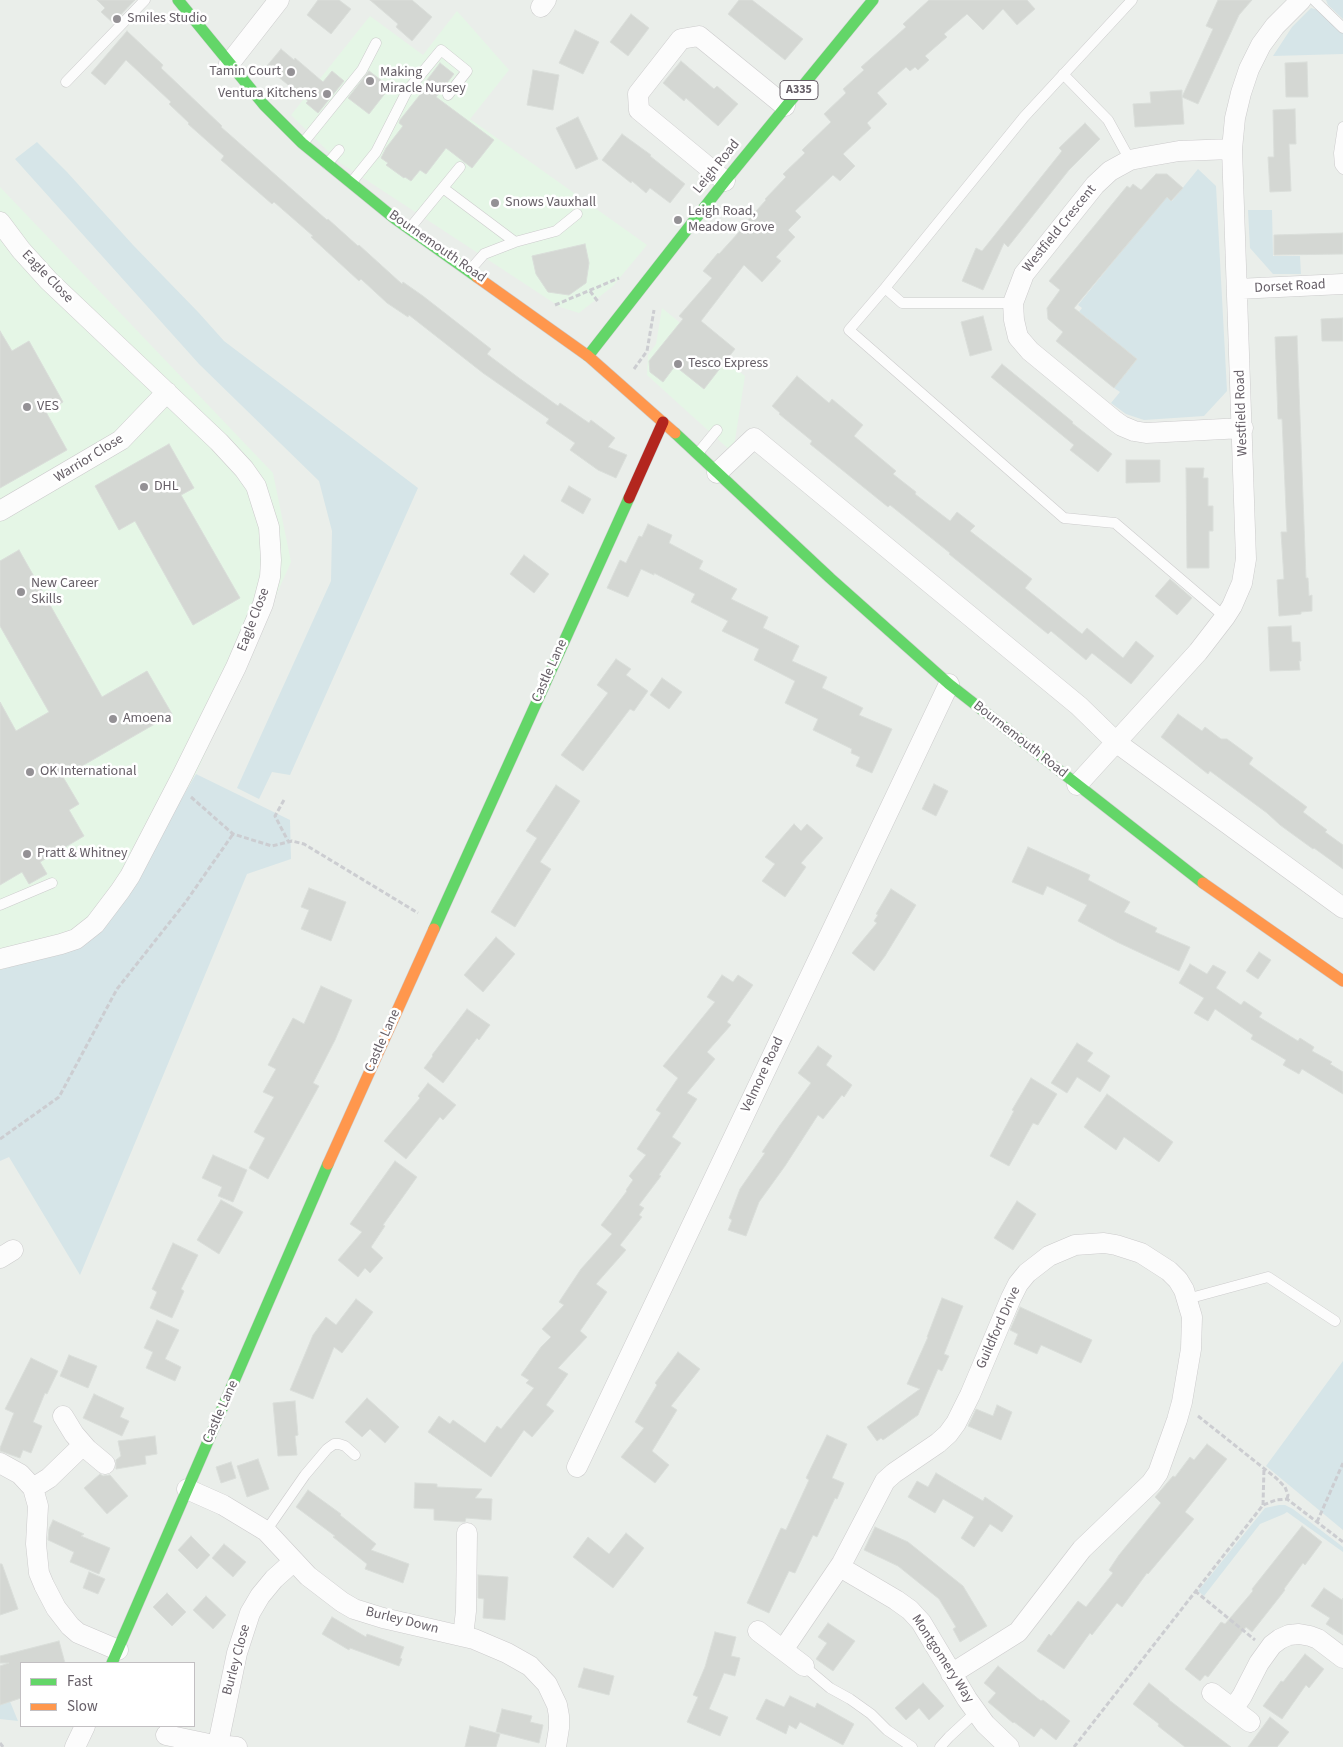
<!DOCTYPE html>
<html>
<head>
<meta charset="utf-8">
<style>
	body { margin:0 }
	#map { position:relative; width:1343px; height:1747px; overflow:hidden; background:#eaeeea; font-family:"Source Sans 3",sans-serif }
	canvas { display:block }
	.legend { position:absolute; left:20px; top:1662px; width:175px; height:65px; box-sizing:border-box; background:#fff; border:1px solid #c2bfc2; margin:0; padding:6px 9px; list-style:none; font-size:15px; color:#665f67 }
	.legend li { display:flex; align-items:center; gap:10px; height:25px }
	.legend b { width:25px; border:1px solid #c2bfc2 }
</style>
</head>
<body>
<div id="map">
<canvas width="1343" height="1747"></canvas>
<ul class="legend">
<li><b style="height:6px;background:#63d668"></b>Fast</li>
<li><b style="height:6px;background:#ff974d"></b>Slow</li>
</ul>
</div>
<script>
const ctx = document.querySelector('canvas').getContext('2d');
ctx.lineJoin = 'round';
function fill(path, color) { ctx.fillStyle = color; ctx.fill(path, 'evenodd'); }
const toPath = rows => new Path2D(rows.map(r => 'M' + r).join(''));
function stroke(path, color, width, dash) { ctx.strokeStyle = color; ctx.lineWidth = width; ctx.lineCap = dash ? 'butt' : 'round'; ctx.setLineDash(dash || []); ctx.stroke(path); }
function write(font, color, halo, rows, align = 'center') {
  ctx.font = font + ' "Source Sans 3",sans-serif'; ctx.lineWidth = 5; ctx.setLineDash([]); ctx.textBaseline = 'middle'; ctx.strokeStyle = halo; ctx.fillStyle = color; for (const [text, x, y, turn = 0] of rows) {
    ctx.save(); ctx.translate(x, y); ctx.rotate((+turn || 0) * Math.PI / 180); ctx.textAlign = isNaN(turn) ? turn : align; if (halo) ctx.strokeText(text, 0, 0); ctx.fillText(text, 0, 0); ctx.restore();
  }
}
fill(toPath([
	[457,11,509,70,470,119,647,245,613,286,579,313,560,307,522,282,339,162,291,115,370,16,423,55],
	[0,187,273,473,291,562,196,774,115,913,25,962,0,970],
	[662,308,745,376,733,453,647,375,648,355,656,344]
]), '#e5f6e6');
fill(toPath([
	[1326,0,1343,0,1343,19,1328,5],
	[1311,8,1318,10,1343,32,1343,54,1273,56,1292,27],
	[37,142,67,172,133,245,199,313,224,341,418,488,290,775,272,772,259,799,237,788,331,581,332,531,319,481,199,364,15,159],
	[1198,169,1216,186,1227,391,1204,416,1144,420,1126,414,1111,403,1120,392,1114,388,1137,359,1127,351,1114,345,1116,342,1098,328,1086,322,1088,319,1079,312,1082,308,1078,305,1166,196,1172,201],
	[1248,210,1272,210,1273,256,1300,256,1301,274,1273,274,1250,248],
	[196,774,290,820,291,859,247,874,80,1275,9,1157,0,1161,0,970,25,962,115,913],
	[1343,1361,1343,1530,1266,1466],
	[1279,1505,1285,1505,1293,1509,1343,1547,1343,1552,1287,1512,1284,1514,1260,1524,1204,1596,1198,1591,1265,1508],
	[0,1677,18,1721,0,1719]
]), '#d6e5e8');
const building = toPath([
	[97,0,135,0,113,23,101,12,105,8,97,0],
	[318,0,339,0,351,9,331,34,307,15,318,0],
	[370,0,412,0,432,17,412,41,396,27,398,24,370,0],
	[739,0,752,0,803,39,785,60,728,14,739,0],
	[929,0,1027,0,1035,9,1017,25,1003,9,983,30,967,14,944,34,947,37,925,56,929,60,918,70,915,67,910,71,906,67,877,93,887,104,867,123,871,128,843,154,855,166,840,181,833,175,795,211,801,217,788,230,795,237,776,257,781,261,762,282,744,265,701,321,735,349,704,389,675,366,663,382,650,372,649,361,683,319,679,316,712,278,703,271,718,253,719,254,749,221,748,220,766,200,765,199,786,177,783,174,805,153,802,150,831,122,824,114,846,93,843,89,864,70,861,67,906,27,903,24,929,0],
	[1218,0,1252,0,1239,15,1198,104,1182,97,1184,124,1135,127,1133,104,1151,103,1150,92,1182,90,1182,97,1213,29,1206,26,1218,0],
	[631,14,649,28,628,56,610,42,631,14],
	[575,30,599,42,583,74,559,63,575,30],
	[127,31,163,65,161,68,222,126,221,127,327,220,328,219,358,246,359,245,402,284,403,282,423,296,491,349,487,354,519,378,558,406,560,403,589,423,591,420,615,438,608,447,627,455,616,478,598,470,570,450,575,443,546,423,549,419,483,373,409,315,408,317,387,303,361,279,359,281,311,237,313,236,274,202,272,204,221,160,224,156,188,124,189,123,169,104,171,102,126,60,105,85,91,73,127,31],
	[281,49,294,60,295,58,323,82,332,71,344,81,318,113,306,103,308,101,266,67,281,49],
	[681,61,714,89,717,86,738,104,718,126,686,98,684,101,663,83,681,61],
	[1307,62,1308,97,1286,97,1285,63,1307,62],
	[440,63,454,74,436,97,494,140,472,168,446,148,426,174,420,170,411,181,405,177,404,178,386,165,388,163,381,158,386,148,403,126,399,123,400,120,427,86,424,84,440,63],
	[533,70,559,75,553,110,527,105,533,70],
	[369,71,390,87,369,114,348,98,369,71],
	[1295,109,1296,144,1289,144,1291,191,1270,192,1268,157,1274,157,1273,110,1295,109],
	[578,117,598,159,576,169,556,128,578,117],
	[1085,123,1100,139,1069,170,1008,247,1004,243,983,290,962,281,976,248,982,251,1062,151,1059,148,1085,123],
	[622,134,651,155,650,156,685,184,670,203,650,188,646,193,632,181,631,183,602,160,622,134],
	[1156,174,1167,174,1183,188,1171,201,1167,197,1074,308,1137,359,1114,388,1056,341,1063,332,1048,319,1047,308,1060,290,1049,281,1127,186,1130,188,1133,184,1141,190,1156,174],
	[1343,233,1343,254,1274,255,1274,235,1343,233],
	[585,244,589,263,586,283,569,295,548,292,536,274,532,256,585,244],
	[983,316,992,350,970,356,961,322,983,316],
	[1343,318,1343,341,1322,341,1321,319,1343,318],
	[0,331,12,351,29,341,63,402,46,412,67,450,0,488,0,331],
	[1297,336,1306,578,1308,578,1309,596,1312,595,1312,611,1301,612,1301,614,1279,616,1277,580,1284,579,1281,532,1287,532,1282,419,1278,419,1275,337,1297,336],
	[1002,364,1073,422,1072,423,1112,454,1098,472,1070,450,1074,445,991,377,1002,364],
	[797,376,829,403,832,399,863,425,854,436,896,471,893,474,916,492,915,494,950,521,957,512,975,526,970,531,1032,579,1025,588,1082,634,1087,628,1123,658,1136,641,1154,656,1131,684,1092,653,1086,660,1051,631,1048,634,949,554,950,553,890,505,888,507,810,444,812,441,779,414,780,413,772,406,797,376],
	[169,444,194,488,181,495,240,598,193,625,135,521,119,530,95,486,169,444],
	[1126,460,1160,460,1160,482,1126,483,1126,460],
	[1186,468,1204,468,1203,478,1208,478,1208,506,1213,506,1213,531,1209,531,1209,568,1187,568,1186,468],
	[569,486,591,499,583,514,561,501,569,486],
	[648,524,672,535,669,543,703,561,699,569,737,589,731,599,768,617,763,628,799,646,792,661,827,677,822,688,863,708,859,715,892,729,872,773,856,766,860,757,851,753,852,749,813,730,818,719,785,703,795,681,754,660,759,649,722,631,728,621,691,602,695,594,654,573,654,575,641,569,628,597,607,588,620,560,626,563,639,536,642,537,648,524],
	[19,550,102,697,147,671,172,714,63,777,79,804,69,810,84,836,40,862,47,874,29,884,22,872,0,885,0,702,16,731,49,712,0,626,0,561,19,550],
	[524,555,549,574,534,593,510,574,524,555],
	[1170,579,1192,598,1177,615,1155,596,1170,579],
	[1291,626,1292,642,1300,642,1301,661,1299,661,1300,670,1270,671,1268,627,1291,626],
	[616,659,631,669,626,675,648,691,634,711,630,709,583,771,561,755,608,693,597,685,616,659],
	[662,678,682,692,669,709,650,695,662,678],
	[1178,714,1202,731,1205,727,1221,739,1227,739,1253,758,1249,764,1307,807,1303,812,1327,830,1325,832,1343,845,1343,869,1314,848,1313,849,1280,825,1267,813,1210,771,1208,774,1161,737,1178,714],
	[934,784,948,791,936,816,922,809,934,784],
	[556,785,580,801,540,862,551,869,515,927,491,912,537,838,526,831,556,785],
	[794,824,801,831,807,824,823,838,801,863,806,867,785,897,762,881,775,864,765,857,794,824],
	[1028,847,1090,875,1088,880,1130,902,1124,912,1157,928,1155,932,1190,947,1179,971,1117,942,1078,921,1087,905,1047,886,1043,895,1012,882,1028,847],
	[309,888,346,902,331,941,301,929,309,910,301,907,309,888],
	[891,889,916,905,885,956,874,971,852,953,877,923,874,921,878,915,876,914,891,889],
	[496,937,515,954,483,992,464,975,496,937],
	[1259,952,1271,960,1258,979,1246,971,1259,952],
	[1190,964,1207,974,1213,965,1226,972,1216,988,1241,1005,1244,1001,1262,1013,1259,1017,1298,1041,1300,1038,1314,1047,1312,1051,1332,1062,1330,1064,1343,1072,1343,1094,1302,1069,1299,1074,1283,1065,1286,1060,1251,1039,1253,1035,1215,1009,1208,1021,1194,1013,1204,998,1179,983,1190,964],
	[722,975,733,982,738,975,753,985,727,1022,731,1025,707,1052,715,1059,687,1093,697,1099,672,1137,681,1143,659,1175,661,1176,639,1205,644,1208,639,1215,642,1217,620,1245,626,1250,596,1284,607,1292,580,1331,587,1337,558,1368,568,1374,546,1405,554,1411,532,1437,524,1430,491,1477,428,1432,439,1416,450,1424,453,1420,485,1443,497,1426,501,1429,534,1388,526,1383,529,1380,521,1375,541,1347,551,1337,542,1329,564,1305,559,1302,581,1269,612,1234,601,1225,627,1191,626,1190,633,1180,629,1176,646,1155,637,1149,661,1113,656,1110,678,1078,663,1066,715,1002,707,997,722,975],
	[321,986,352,1000,335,1040,313,1083,319,1086,268,1179,249,1168,265,1138,254,1132,274,1097,263,1092,276,1069,268,1065,293,1018,304,1024,321,986],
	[467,1009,490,1025,479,1040,477,1038,443,1083,424,1068,433,1056,432,1055,467,1009],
	[1077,1043,1093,1053,1087,1061,1110,1076,1100,1092,1077,1077,1067,1093,1051,1083,1077,1043],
	[818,1046,832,1056,826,1065,852,1085,844,1097,842,1095,823,1119,818,1115,785,1166,759,1202,746,1236,728,1230,732,1220,729,1218,740,1189,765,1153,762,1152,780,1125,811,1083,798,1073,818,1046],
	[1031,1078,1057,1094,1038,1125,1033,1123,1009,1166,990,1156,1014,1111,1012,1110,1031,1078],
	[428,1083,456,1105,443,1120,440,1117,406,1159,384,1141,420,1098,418,1096,428,1083],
	[1107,1094,1173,1142,1159,1162,1124,1137,1116,1150,1084,1127,1107,1094],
	[213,1155,247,1170,233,1202,218,1196,222,1187,202,1178,213,1155],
	[395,1161,417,1177,383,1225,385,1226,371,1247,383,1258,370,1273,365,1268,358,1277,338,1260,362,1232,350,1224,395,1161],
	[221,1200,243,1212,219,1254,197,1240,221,1200],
	[1017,1201,1036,1214,1013,1250,994,1238,1017,1201],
	[173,1243,198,1255,181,1289,184,1291,172,1318,150,1308,157,1292,152,1289,173,1243],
	[942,1298,963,1306,944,1354,949,1356,942,1371,938,1369,918,1415,883,1440,881,1438,877,1441,867,1427,920,1389,907,1384,928,1337,927,1337,942,1298],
	[356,1299,373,1312,342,1353,334,1347,313,1399,290,1390,313,1335,326,1317,336,1325,356,1299],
	[1020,1307,1092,1340,1081,1363,1041,1345,1037,1354,1014,1344,1018,1334,1010,1330,1020,1307],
	[157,1320,179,1330,165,1359,181,1367,175,1381,146,1368,153,1352,144,1348,157,1320],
	[678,1352,700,1369,671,1406,677,1410,652,1451,669,1465,655,1483,621,1457,644,1428,635,1422,657,1385,655,1383,678,1352],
	[69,1355,97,1366,88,1388,60,1376,69,1355],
	[31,1358,58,1371,47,1394,45,1393,33,1422,42,1426,31,1453,23,1450,20,1458,0,1451,0,1448,14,1413,5,1409,31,1358],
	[94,1394,124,1408,120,1417,129,1421,122,1436,83,1418,94,1394],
	[367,1398,399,1427,385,1443,370,1429,362,1437,345,1422,367,1398],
	[295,1401,298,1435,295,1436,297,1455,278,1456,273,1403,295,1401],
	[997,1405,1012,1412,1001,1440,968,1426,976,1409,993,1416,997,1405],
	[827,1435,847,1444,832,1478,844,1483,837,1499,835,1498,817,1537,813,1535,795,1573,789,1571,769,1613,747,1603,781,1528,786,1530,809,1480,806,1478,827,1435],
	[155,1436,157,1454,145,1456,146,1464,116,1469,116,1460,121,1456,118,1441,155,1436],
	[1207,1444,1227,1459,1185,1512,1194,1519,1148,1574,1147,1573,1122,1607,1117,1603,1092,1635,1090,1633,1064,1669,1037,1651,1049,1634,1051,1636,1078,1601,1086,1607,1113,1573,1109,1570,1119,1555,1161,1503,1155,1497,1173,1476,1175,1477,1190,1457,1194,1460,1207,1444],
	[258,1459,269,1489,247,1497,237,1466,258,1459],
	[231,1462,236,1478,221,1483,216,1467,231,1462],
	[936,1473,983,1501,985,1497,1013,1516,1002,1532,990,1524,974,1547,961,1538,974,1517,943,1499,935,1513,908,1497,917,1481,928,1487,936,1473],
	[100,1474,103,1476,110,1475,128,1496,107,1514,84,1488,100,1474],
	[415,1483,437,1484,437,1487,482,1489,475,1498,492,1499,491,1520,466,1518,465,1522,434,1520,434,1509,414,1508,415,1483],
	[308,1490,341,1514,340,1515,376,1544,371,1550,409,1564,403,1583,365,1569,367,1564,333,1537,335,1536,296,1507,308,1490],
	[53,1520,84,1534,81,1536,110,1548,99,1574,70,1562,74,1552,48,1540,49,1529,53,1520],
	[1302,1526,1322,1542,1305,1565,1303,1563,1284,1589,1285,1590,1252,1632,1246,1627,1208,1677,1205,1675,1200,1681,1185,1669,1221,1622,1225,1624,1253,1591,1252,1589,1302,1526],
	[875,1527,908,1542,963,1586,987,1626,960,1642,953,1629,956,1627,939,1599,898,1566,864,1550,875,1527],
	[626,1533,644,1548,613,1588,573,1557,588,1537,609,1554,626,1533],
	[191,1536,210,1555,197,1569,178,1550,191,1536],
	[224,1544,246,1562,233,1577,212,1558,224,1544],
	[0,1564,2,1564,18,1609,0,1615,0,1564],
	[89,1572,105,1579,98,1594,83,1588,89,1572],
	[478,1575,508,1577,505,1620,483,1618,484,1599,478,1598,478,1575],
	[1324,1588,1342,1600,1343,1598,1343,1635,1326,1624,1330,1618,1311,1606,1324,1588],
	[167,1593,186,1612,172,1626,153,1607,167,1593],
	[206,1596,226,1615,213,1629,193,1610,206,1596],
	[332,1617,366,1637,367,1634,404,1647,400,1658,402,1659,399,1666,350,1648,349,1650,322,1634,332,1617],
	[828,1623,855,1641,833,1671,816,1659,827,1643,818,1637,828,1623],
	[715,1632,736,1637,731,1656,740,1658,735,1676,724,1673,709,1709,728,1717,720,1736,687,1722,698,1697,693,1695,705,1667,715,1632],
	[59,1641,65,1663,21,1663,21,1698,0,1705,0,1666,9,1663,0,1663,0,1656,59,1641],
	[1305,1654,1324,1669,1309,1688,1306,1685,1282,1719,1263,1706,1281,1681,1283,1682,1305,1654],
	[998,1666,1041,1701,1043,1700,1070,1721,1056,1740,1041,1728,1034,1737,1014,1722,1013,1723,988,1702,996,1693,984,1683,998,1666],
	[584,1668,614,1676,609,1695,578,1687,584,1668],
	[923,1683,944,1706,929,1720,919,1708,906,1720,895,1708,923,1683],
	[1149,1683,1169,1699,1169,1700,1231,1747,1185,1747,1158,1726,1159,1724,1133,1704,1149,1683],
	[790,1696,815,1708,817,1703,854,1724,843,1745,800,1722,796,1729,789,1725,786,1734,756,1719,766,1699,784,1707,790,1696],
	[502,1709,532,1716,530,1722,543,1725,539,1743,496,1732,502,1709],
	[1270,1717,1289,1732,1277,1747,1248,1747,1270,1717],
	[470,1726,500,1734,496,1747,465,1747,470,1726]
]);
fill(building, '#d4d7d3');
stroke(building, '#dadeda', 1);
const lane = toPath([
	[1132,0,1024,117,885,288,849,330,1064,518,1115,523,1225,617],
	[1314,0,1343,28],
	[1063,74,1108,120,1130,160],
	[66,82,145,0],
	[1343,127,1339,153,1340,165,1343,169],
	[303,143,362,70,376,43],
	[327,164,339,150],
	[351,183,376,152,407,91,441,50,467,71,448,95],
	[443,188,515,242],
	[410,228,460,167],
	[470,270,484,254,515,242,556,231,577,214],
	[885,288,902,303,1013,303],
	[698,453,717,430],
	[0,905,52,883],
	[1187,1299,1268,1277,1335,1321],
	[266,1531,305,1475,327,1449,334,1444,339,1444,345,1446,355,1455],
	[804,1666,830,1688,850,1699,871,1714,887,1730,912,1747],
	[940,1747,949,1737,976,1712]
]);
const street = toPath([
	[541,7,546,0],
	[229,64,279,0],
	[1232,149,1179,151,1145,157,1130,160,1110,171,1095,185,1024,274,1013,303,1014,320,1018,337,1030,351,1115,421,1122,426,1134,431,1146,433,1243,428],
	[725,181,639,110,638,94,681,39,699,36,785,106],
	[0,222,21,250,49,281,219,442,244,469,256,486,262,505,269,527,271,560,270,577,263,604,236,667,183,774,130,876,120,891,95,924,76,939,61,944,0,959],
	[1237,289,1343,284],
	[717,473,754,438,1079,706,1117,743,1343,908],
	[0,511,121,440,167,392],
	[1077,785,1198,652,1225,617,1232,606,1242,583,1246,559,1232,149,1235,118,1241,93,1249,69,1261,45,1275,26,1301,0],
	[0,1258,13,1250],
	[63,1416,74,1434,87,1449,105,1464],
	[0,1463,20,1474,33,1488,38,1506,36,1544,39,1573,44,1585,56,1608,70,1626,78,1633,118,1650],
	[577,1467,949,684],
	[33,1488,49,1478,83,1445],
	[187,1489,223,1505,266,1531,308,1576,342,1602,354,1609,383,1618,474,1639,507,1653,530,1666,547,1684,557,1705,559,1716,559,1728,556,1747],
	[840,1567,896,1600,910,1610,921,1622,967,1699,985,1724,1009,1747],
	[758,1631,804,1666],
	[463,1636,466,1611,467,1533],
	[783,1650,842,1563,885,1481,894,1473,938,1443,948,1434,956,1423,970,1395,1011,1298,1018,1284,1027,1273,1049,1256,1075,1245,1104,1243,1116,1245,1141,1253,1169,1271,1178,1280,1184,1290,1192,1317,1191,1349,1182,1402,1177,1420,1158,1473,1151,1483,1082,1549,1018,1632,951,1674],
	[1212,1693,1250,1722],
	[1233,1709,1242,1696,1259,1663,1272,1645,1280,1639,1289,1635,1299,1634,1310,1636,1318,1639,1343,1658],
	[166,1735,209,1744,237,1747],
	[218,1744,237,1653,250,1613,260,1596,274,1579,294,1561],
	[75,1747,85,1726]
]);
const fast = toPath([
	[178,0,264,105,302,143,394,218,477,277],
	[588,356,725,181,873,0],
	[675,433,830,578,949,684,1203,883],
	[434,929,629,498],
	[112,1663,328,1164]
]);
const slow = toPath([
	[477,277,588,356,675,433],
	[1203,883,1343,981],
	[328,1164,434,929]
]);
const jam = toPath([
	[629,498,663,422]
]);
stroke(lane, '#cccbcc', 11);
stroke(street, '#cccbcc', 21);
stroke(fast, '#cccccd', 12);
stroke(slow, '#cccccd', 12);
stroke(jam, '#cccccd', 12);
stroke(toPath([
	[590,291,599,303],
	[555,305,619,278],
	[634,369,647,351,654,310],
	[191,797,233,834,272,846,292,841,304,844,418,913],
	[284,800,275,816,288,841],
	[0,1139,59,1097,117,989,185,903,233,834],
	[1198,1416,1276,1478,1285,1487,1288,1495,1287,1499],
	[1263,1505,1264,1468],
	[1317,1522,1343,1463],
	[1195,1591,1255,1640],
	[0,1743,3,1747],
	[1074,1747,1263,1505,1276,1500,1287,1499,1343,1542]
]), '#cccdd1', 3, [5, 2.5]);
stroke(lane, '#fcfcfc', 10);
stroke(street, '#fcfcfc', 20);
stroke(fast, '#63d668', 11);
stroke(slow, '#ff974d', 11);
stroke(jam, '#b3261e', 11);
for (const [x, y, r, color] of [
	[117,19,5,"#949195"],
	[291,72,5,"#949195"],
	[370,81,5,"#949195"],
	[327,94,5,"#949195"],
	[495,203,5,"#949195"],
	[678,220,5,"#949195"],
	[678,364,5,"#949195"],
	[27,407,5,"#949195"],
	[144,487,5,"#949195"],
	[21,592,5,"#949195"],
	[113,719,5,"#949195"],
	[30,772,5,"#949195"],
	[27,854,5,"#949195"]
]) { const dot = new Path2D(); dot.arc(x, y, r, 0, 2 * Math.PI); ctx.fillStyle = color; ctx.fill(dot); stroke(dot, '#fff', 2); }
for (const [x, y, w] of [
	[799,90,38]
]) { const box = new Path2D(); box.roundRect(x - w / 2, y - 9.5, w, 19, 4); ctx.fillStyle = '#fff'; ctx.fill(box); stroke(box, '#665f67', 1); }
write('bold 12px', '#665f67', null, [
	["A335",799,90]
]);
write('14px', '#665f67', '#fff', [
	["Smiles Studio",127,19],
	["Tamin Court",281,72,"right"],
	["Making",380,73],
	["Miracle Nursey",380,89],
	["Ventura Kitchens",317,94,"right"],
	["Snows Vauxhall",505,203],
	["Leigh Road,",688,212],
	["Meadow Grove",688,228],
	["Tesco Express",688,364],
	["VES",37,407],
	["DHL",154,487],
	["New Career",31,584],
	["Skills",31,600],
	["Amoena",123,719],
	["OK International",40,772],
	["Pratt & Whitney",37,854]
], 'left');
write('14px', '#665f67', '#fff', [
	["Leigh Road",717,167,-51],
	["Westfield Crescent",1060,229,-51],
	["Bournemouth Road",437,247,35],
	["Eagle Close",47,277,46],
	["Dorset Road",1290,287,-3],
	["Westfield Road",1242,413,-92],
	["Warrior Close",89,459,-32],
	["Eagle Close",254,620,-69],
	["Castle Lane",550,671,-66],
	["Bournemouth Road",1020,740,38],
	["Castle Lane",383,1041,-66],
	["Velmore Road",763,1075,-65],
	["Guildford Drive",999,1328,-66],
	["Castle Lane",221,1412,-66],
	["Burley Down",402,1621,14],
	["Montgomery Way",942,1659,57],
	["Burley Close",237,1660,-75]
]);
</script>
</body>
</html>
